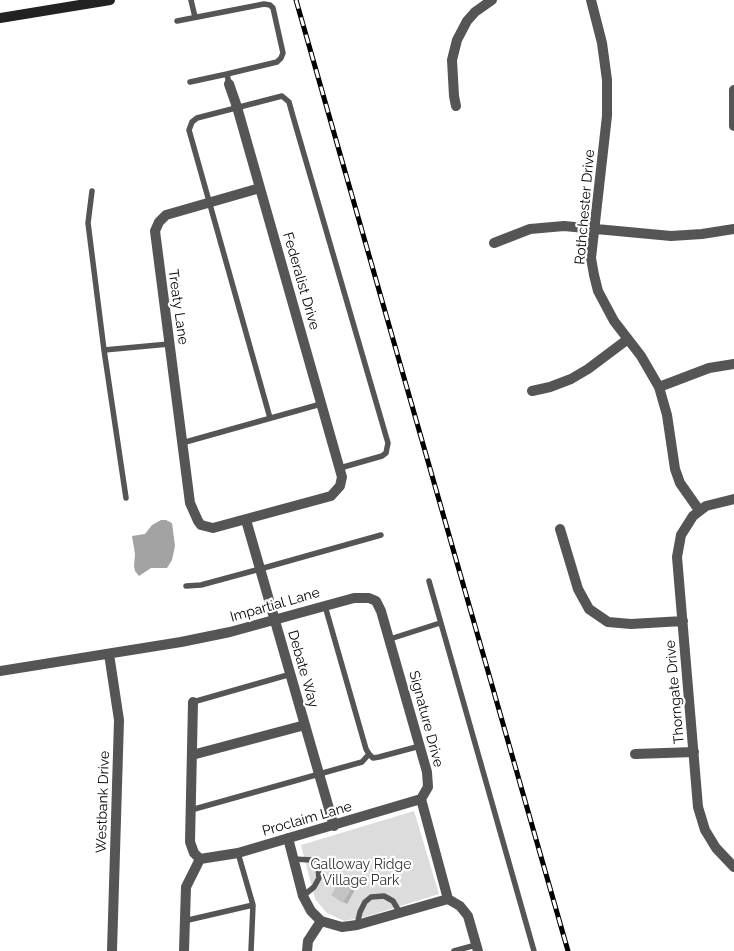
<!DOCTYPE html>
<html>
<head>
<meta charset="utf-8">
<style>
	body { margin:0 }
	canvas { display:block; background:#fff }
</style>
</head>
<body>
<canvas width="734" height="951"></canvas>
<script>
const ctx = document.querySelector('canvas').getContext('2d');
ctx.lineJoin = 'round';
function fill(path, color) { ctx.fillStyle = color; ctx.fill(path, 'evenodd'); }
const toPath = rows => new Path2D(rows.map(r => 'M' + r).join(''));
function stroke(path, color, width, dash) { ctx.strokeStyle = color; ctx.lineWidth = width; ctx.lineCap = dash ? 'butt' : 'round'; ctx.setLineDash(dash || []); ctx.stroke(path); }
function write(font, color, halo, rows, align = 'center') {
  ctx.font = font + ' Raleway,sans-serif'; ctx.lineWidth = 4.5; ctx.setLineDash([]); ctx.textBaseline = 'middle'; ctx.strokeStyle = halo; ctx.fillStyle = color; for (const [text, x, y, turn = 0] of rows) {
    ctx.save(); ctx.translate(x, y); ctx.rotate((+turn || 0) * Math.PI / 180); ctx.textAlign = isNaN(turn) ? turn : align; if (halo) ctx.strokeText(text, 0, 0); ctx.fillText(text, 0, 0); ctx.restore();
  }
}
fill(toPath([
	[414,811,439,894,365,917,344,921,327,913,315,899,301,845]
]), '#dcdcdc');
fill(toPath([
	[161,520,166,520,172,523,175,546,172,560,167,568,151,568,139,576,135,571,134,566,135,554,132,536,145,534,152,525]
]), '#a3a3a3');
fill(toPath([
	[343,877,357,886,347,904,332,895]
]), '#0003');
fill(toPath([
	[343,876,355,883,343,903,331,895]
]), '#c4c4c4');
stroke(toPath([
	[191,0,195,17],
	[177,21,264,4,270,5,273,8,283,53,281,58,277,62,227,74,229,84],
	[190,82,227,74],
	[92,191,88,223,104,350],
	[270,418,189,130,192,122,197,118,282,96,289,102,292,113,388,443,386,453,382,456,340,468],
	[182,443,321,404],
	[126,498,104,350,169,344],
	[429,581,534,951],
	[186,586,201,585,260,569,381,535],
	[325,606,366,749,369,754,373,758,379,757,420,746],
	[390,639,440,623],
	[193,702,291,674],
	[191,810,362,762,369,754],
	[238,853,253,905,251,951],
	[293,859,312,860,318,868,319,878,314,887,303,896],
	[184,921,253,905],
	[357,925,360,912,365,902,371,897,384,896,393,901,400,913],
	[454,951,476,945]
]), '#555', 5.5);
stroke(toPath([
	[591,0,602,43,607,80,607,116,591,258,594,275,598,291,614,321,641,356,659,387,667,415,675,469,680,483,699,510],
	[229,84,237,107,342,477,340,486,331,496,213,528,201,525,198,521,190,503,155,231,159,222,166,215,260,188],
	[734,90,734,126],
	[456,106,454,96,452,60,457,40,467,21,475,12,492,0],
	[494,243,530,229,564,226,671,236,702,234,734,229],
	[659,387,709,368,734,364],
	[532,391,550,387,571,379,588,369,628,339],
	[734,499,706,506,693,516,681,535,677,557,698,807,705,830,716,848,734,867],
	[246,520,334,826],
	[560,529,578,589,589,609,608,622,631,624,683,621],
	[109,654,119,720,112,951],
	[0,671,181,642,230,632,354,598,369,598,376,601,381,611,427,772,428,787,421,799,448,899,460,906,468,916,478,951],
	[193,702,190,842,194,853,200,859],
	[635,754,694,752],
	[192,755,305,725],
	[288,838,303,896,311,911,321,921,308,941,307,951],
	[200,859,238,853,421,799],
	[321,921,342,927,357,925,448,899],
	[184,951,186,887,200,859]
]), '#555', 10);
stroke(toPath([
	[0,18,110,0]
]), '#222', 10);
const rail = toPath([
	[296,0,568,951]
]);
stroke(rail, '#000', 5);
stroke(rail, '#fff', 3, [9]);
write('14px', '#000', '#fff', [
	["Rothchester Drive",585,207,-85],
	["Federalist Drive",301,281,74],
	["Treaty Lane",178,307,82],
	["Impartial Lane",275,605,-16],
	["Debate Way",303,669,74],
	["Thorngate Drive",675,692,-95],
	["Signature Drive",426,719,75],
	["Westbank Drive",103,802,-88],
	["Proclaim Lane",307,819,-16]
]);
write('14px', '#333', '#fff', [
	["Galloway Ridge",361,865],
	["Village Park",361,881]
]);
</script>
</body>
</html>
